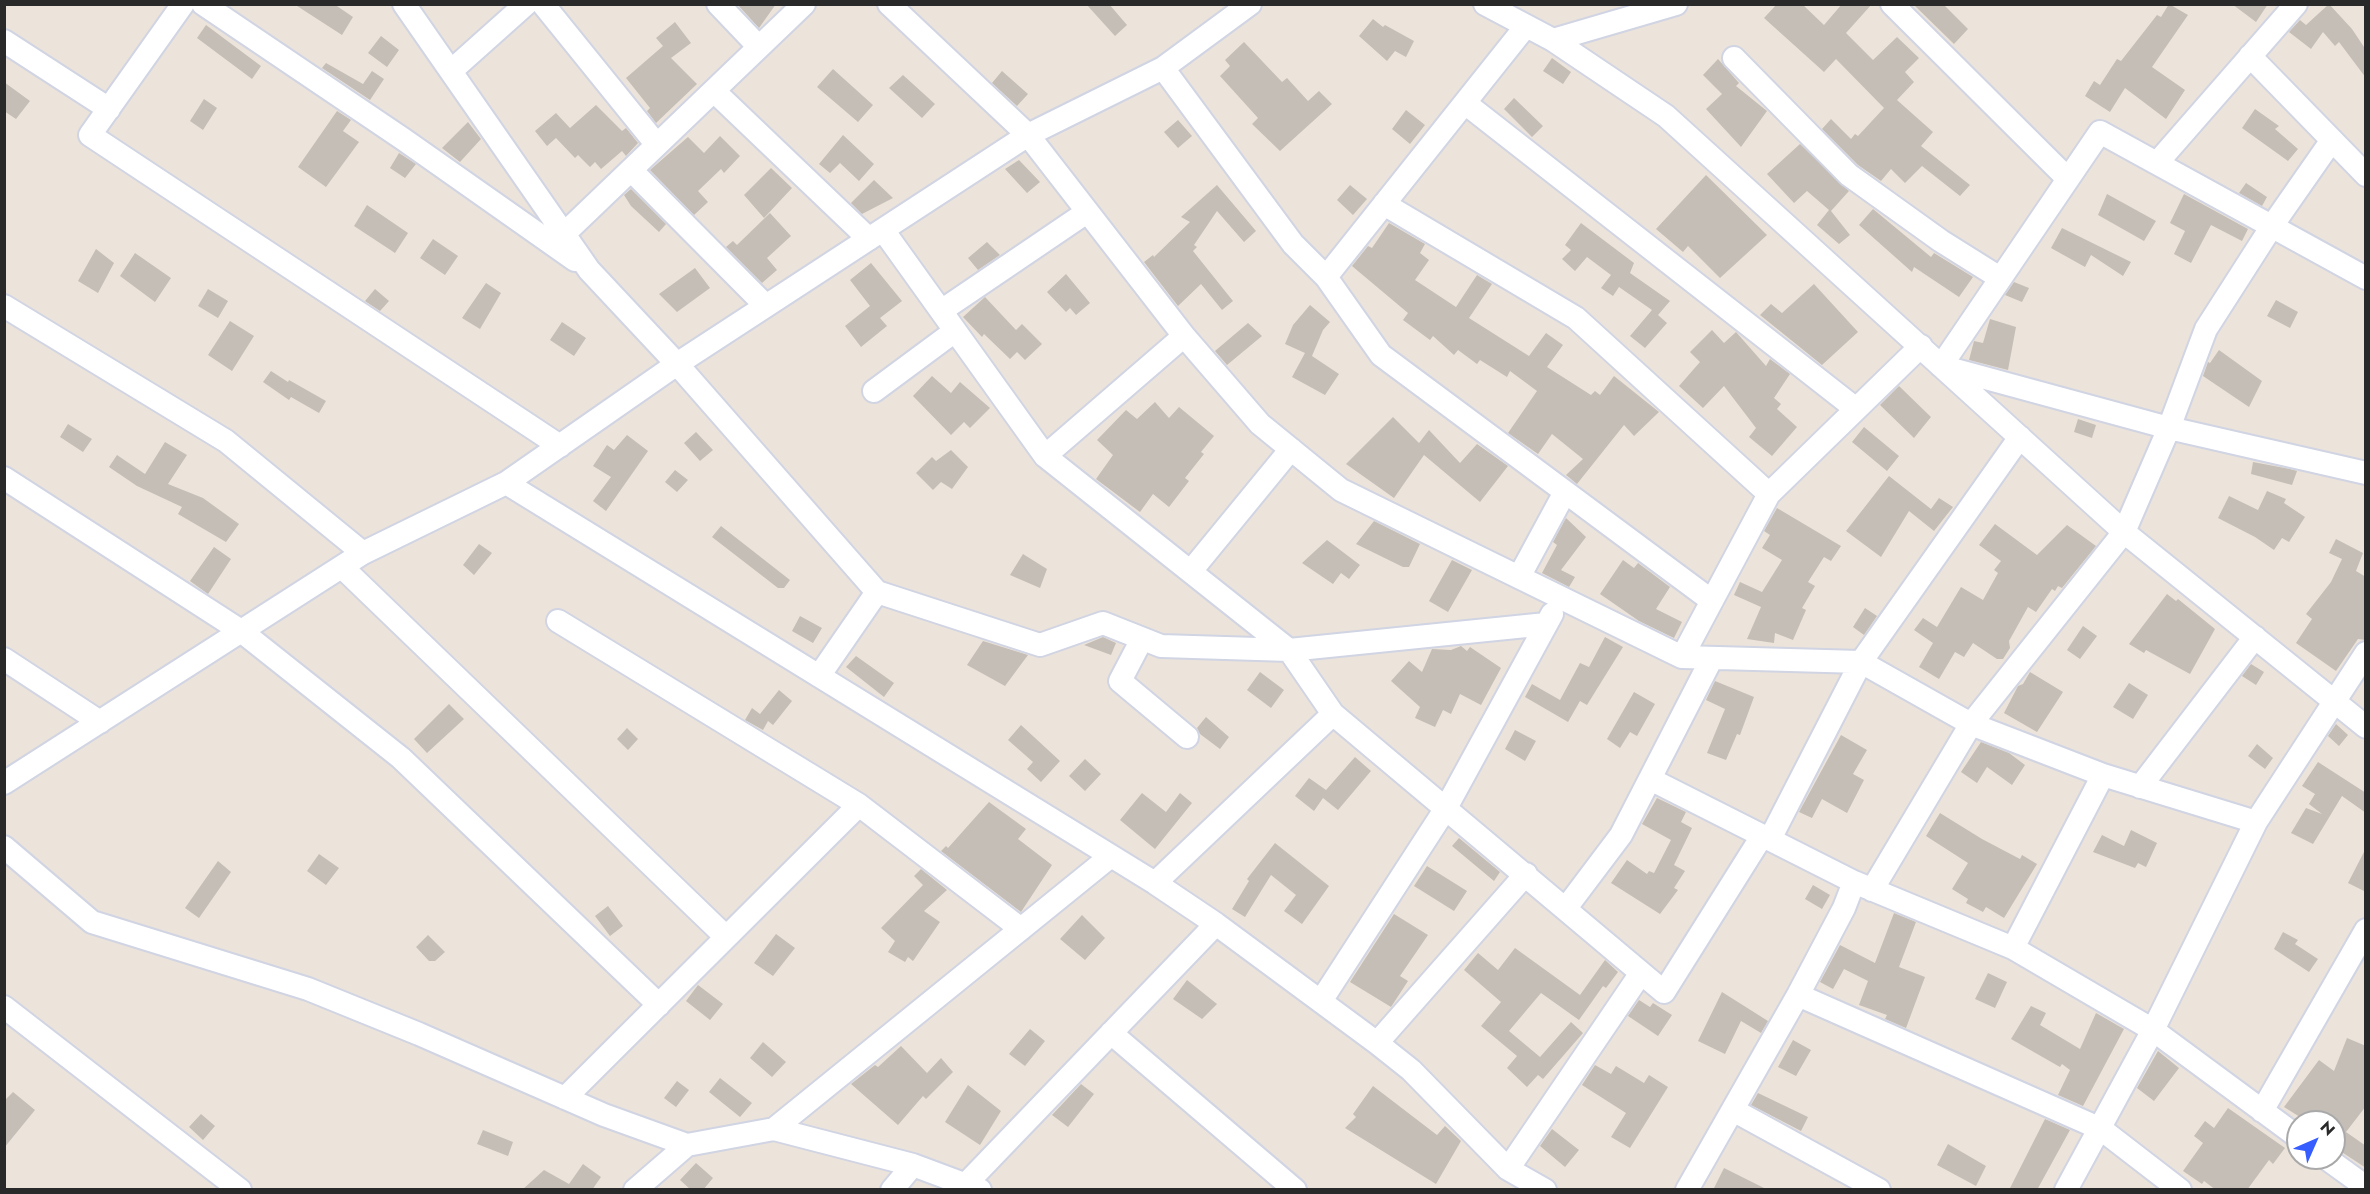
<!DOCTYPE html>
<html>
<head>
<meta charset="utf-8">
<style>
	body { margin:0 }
	#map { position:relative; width:2370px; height:1194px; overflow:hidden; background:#ece4da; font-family:Jost,sans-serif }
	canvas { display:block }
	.frame { position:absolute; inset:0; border:6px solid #292929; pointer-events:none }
	.north { position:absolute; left:2286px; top:1110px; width:60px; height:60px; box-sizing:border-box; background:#fff; border:2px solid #a9a9a9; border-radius:50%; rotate:45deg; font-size:16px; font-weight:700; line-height:24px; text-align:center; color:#292929 }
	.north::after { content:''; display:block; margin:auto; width:21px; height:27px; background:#355dff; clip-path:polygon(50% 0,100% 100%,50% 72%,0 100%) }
</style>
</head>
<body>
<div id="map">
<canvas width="2370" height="1194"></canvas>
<div class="frame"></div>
<div class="north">N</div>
</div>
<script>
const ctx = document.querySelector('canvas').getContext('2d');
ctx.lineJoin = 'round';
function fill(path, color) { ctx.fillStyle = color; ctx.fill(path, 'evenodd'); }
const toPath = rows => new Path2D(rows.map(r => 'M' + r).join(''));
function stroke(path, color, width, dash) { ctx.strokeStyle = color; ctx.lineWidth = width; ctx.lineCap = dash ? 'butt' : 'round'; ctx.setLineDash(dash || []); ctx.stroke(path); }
fill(toPath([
	[294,4,334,4,353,17,342,35],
	[737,4,776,4,759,28],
	[1086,4,1109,4,1127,25,1115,36],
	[1777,4,1802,4,1824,25,1842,4,1872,4,1846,33,1873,60,1897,37,1919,58,1905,72,1914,82,1897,100,1933,132,1921,146,1970,185,1960,196,1922,166,1905,183,1891,169,1881,181,1858,165,1822,129,1831,119,1851,139,1855,134,1858,136,1884,108,1836,59,1824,72,1764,18],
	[1913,4,1943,4,1968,29,1954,44],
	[2169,4,2188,15,2152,67,2185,90,2166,119,2125,88,2110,112,2085,96,2094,81,2100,85,2117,59,2121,61,2157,15,2161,17],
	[2232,4,2268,4,2256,22],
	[2329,4,2352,29,2366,50,2366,78,2339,42,2335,46,2323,32,2311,49,2289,32,2300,20,2306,25],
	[1373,19,1383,27,1385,25,1414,41,1406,57,1395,51,1387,61,1359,36],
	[675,22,691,43,671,58,697,84,656,123,647,111,650,108,626,78,663,46,656,38],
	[206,25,261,66,252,79,197,38],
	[381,36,399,50,387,67,368,53],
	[1244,42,1282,82,1287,78,1308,101,1319,91,1332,104,1280,151,1252,124,1258,118,1220,76,1230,66,1225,60],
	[1552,58,1571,72,1563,84,1543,71],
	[1718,59,1739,83,1736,86,1767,111,1741,147,1706,109,1722,94,1703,75],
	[326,63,363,84,372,71,384,79,370,100,322,68],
	[833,69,873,105,858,122,817,87],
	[1002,71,1028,94,1017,106,992,83],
	[903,75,935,104,922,118,889,88],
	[4,82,30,101,16,119,4,111],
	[1514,98,1543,126,1532,137,1504,109],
	[204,99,217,108,203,130,190,121],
	[596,105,622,131,626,128,638,143,626,156,622,151,601,169,595,162,590,167,578,155,575,158,556,138,547,146,535,131,556,113,570,128],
	[2255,109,2279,126,2275,129,2298,149,2288,161,2242,128],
	[1406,110,1425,125,1410,144,1392,129],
	[337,111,351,120,343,131,359,142,326,187,298,167],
	[1178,120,1192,136,1178,148,1164,132],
	[468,122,481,139,460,162,442,148],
	[843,135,874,164,859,181,840,163,830,173,819,164],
	[720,136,740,156,724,173,721,169,698,191,708,202,694,215,650,170,688,137,704,153],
	[1800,144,1849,191,1831,211,1850,235,1839,244,1817,225,1829,210,1807,191,1794,203,1767,174],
	[399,153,416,164,405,178,390,168],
	[1019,160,1040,182,1027,193,1005,169],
	[771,168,792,188,764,218,744,195],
	[1706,175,1767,235,1720,278,1688,246,1683,252,1656,229],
	[874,180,893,198,862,214,851,203],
	[2246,183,2267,197,2262,206,2239,193],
	[1217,185,1256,231,1244,242,1217,211,1194,245,1197,247,1193,251,1233,301,1222,310,1201,284,1178,306,1144,262,1153,255,1154,257,1190,222,1181,217],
	[1350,185,1367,199,1353,215,1337,200],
	[631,189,666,224,659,232,631,206,624,195],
	[2107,194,2156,221,2144,241,2098,215],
	[2184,194,2248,229,2242,241,2211,225,2191,263,2174,254,2185,231,2170,223],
	[367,205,408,233,395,253,354,226],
	[1873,209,1931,257,1934,253,1973,277,1959,297,1914,267,1912,272,1859,225],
	[770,213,791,236,767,258,777,270,762,283,726,247,733,241,737,245],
	[1389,223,1425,244,1420,253,1429,260,1415,280,1456,307,1477,275,1492,284,1469,318,1529,356,1546,333,1563,345,1547,367,1591,395,1595,391,1600,395,1614,376,1659,412,1634,436,1624,425,1577,484,1566,475,1583,459,1552,434,1538,454,1508,433,1537,391,1510,371,1507,377,1480,360,1477,364,1458,350,1454,355,1433,336,1430,340,1403,320,1408,313,1352,266,1368,246,1372,248],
	[1581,223,1634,263,1630,273,1670,301,1658,315,1667,323,1645,348,1630,336,1652,310,1619,287,1613,296,1601,288,1611,275,1587,257,1575,271,1562,259,1571,250,1565,245],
	[2062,228,2131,262,2123,276,2091,255,2085,267,2051,248],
	[433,239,458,256,445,275,420,258],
	[987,242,1000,255,978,270,968,258],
	[96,249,114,263,98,293,78,281],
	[135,253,171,278,155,302,120,276],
	[871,263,902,301,880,318,887,326,861,347,845,326,870,306,850,280],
	[695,268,710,288,677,312,659,294],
	[1066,274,1090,303,1076,315,1070,308,1066,312,1047,292],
	[2014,282,2029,288,2022,302,2005,295],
	[486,283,501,293,480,329,462,318],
	[1814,284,1858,332,1822,365,1760,315,1771,304,1782,313],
	[208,289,228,301,218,318,198,306],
	[375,289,389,301,380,311,365,301],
	[985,297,1016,330,1022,324,1042,344,1025,360,1017,352,1010,359,984,334,982,337,963,317],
	[2276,300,2298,312,2290,328,2267,316],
	[1310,305,1330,322,1323,330,1312,356,1339,374,1325,395,1292,377,1305,353,1285,344,1293,325],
	[1990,319,2016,327,2008,370,1969,360,1974,341,1983,343],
	[230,321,254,336,232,371,208,355],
	[562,322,586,338,574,356,550,340],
	[1248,323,1262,336,1227,365,1215,351],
	[1712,330,1724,343,1736,332,1766,366,1770,359,1790,374,1774,398,1781,404,1777,409,1797,427,1772,456,1749,437,1756,428,1724,386,1703,408,1679,386,1700,362,1690,352],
	[2219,350,2262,381,2249,407,2203,376,2208,362,2210,363],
	[271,371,288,382,289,380,326,401,319,413,291,397,289,400,263,382],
	[932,376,951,393,960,382,990,408,970,428,964,422,951,435,913,396],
	[1899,386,1931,417,1914,438,1880,405],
	[1155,402,1169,418,1179,407,1214,436,1201,452,1204,454,1185,478,1189,481,1169,507,1153,494,1140,512,1096,479,1113,455,1097,440,1126,410,1137,419],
	[1393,417,1419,443,1429,430,1460,463,1477,444,1508,466,1480,502,1424,455,1394,498,1346,464],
	[2078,419,2096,425,2092,438,2074,432],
	[68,424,92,439,83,452,60,437],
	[1864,427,1899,456,1887,471,1852,442],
	[696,432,713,450,700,461,684,443],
	[627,435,648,451,606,511,593,501,611,477,593,466,607,445,614,450],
	[165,442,187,455,168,484,203,498,239,524,226,542,178,514,182,507,137,486,109,467,117,455,145,474],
	[951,450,968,467,952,489,941,482,933,490,916,473,932,457,936,461],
	[2253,462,2290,469,2297,471,2292,485,2251,474],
	[675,470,688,480,677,492,665,482],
	[1889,476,1931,509,1939,498,1953,507,1934,531,1909,511,1881,557,1846,531],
	[2267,491,2286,499,2284,503,2305,517,2289,542,2282,538,2274,550,2255,537,2218,518,2229,496,2258,510],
	[1777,508,1841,546,1831,561,1824,557,1808,582,1815,586,1802,608,1806,610,1793,640,1775,633,1774,643,1747,639,1761,607,1734,595,1740,582,1762,592,1782,560,1762,548,1770,535,1764,531],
	[1566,518,1586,537,1561,570,1575,577,1569,587,1542,573,1557,545,1553,542],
	[1374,521,1420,544,1409,567,1403,567,1356,544],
	[1995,524,2037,555,2067,525,2096,546,2062,588,2058,586,2055,591,2052,589,2036,612,2028,607,2009,641,2010,648,2003,659,1997,659,1973,643,1964,657,1955,652,1939,679,1919,667,1933,643,1914,630,1923,618,1937,627,1961,587,1983,600,1998,573,1994,570,2001,561,1979,545],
	[721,526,790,580,784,588,778,588,712,537],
	[2336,539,2363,553,2356,571,2366,577,2366,640,2358,639,2336,671,2296,643,2312,619,2306,614,2331,582,2342,559,2329,553],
	[1327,540,1360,565,1349,579,1341,573,1333,584,1302,563],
	[479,544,492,553,474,575,463,565],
	[214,547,231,559,208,594,190,581],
	[1023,554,1047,569,1040,588,1010,575],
	[1452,560,1472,570,1448,612,1429,601],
	[1623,560,1634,568,1638,563,1670,587,1656,609,1682,622,1674,638,1639,621,1600,594],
	[2167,594,2176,601,2178,599,2215,629,2190,674,2146,650,2144,653,2129,644],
	[1865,608,1877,616,1864,635,1853,627],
	[800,616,822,628,813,643,792,631],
	[2083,626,2097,636,2080,659,2067,650],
	[1103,637,1116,643,1111,655,1084,645],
	[1605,637,1623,647,1587,705,1580,701,1568,722,1525,697,1532,684,1560,700,1580,663,1589,667],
	[983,641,1028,655,1005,686,967,665],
	[1461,646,1467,651,1470,647,1501,668,1481,705,1460,694,1451,714,1443,710,1435,727,1415,718,1420,707,1391,681,1409,661,1422,672,1432,649,1451,650],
	[856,656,894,683,884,697,846,667],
	[2251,664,2264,672,2256,685,2242,676],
	[1260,672,1284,690,1271,708,1247,690],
	[2030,672,2063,692,2037,732,2004,713,2018,686,2023,684],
	[1715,681,1754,697,1740,735,1737,734,1726,760,1707,753,1725,709,1706,700],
	[2129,683,2148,695,2133,719,2113,707],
	[779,690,792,701,773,725,768,721,763,730,745,720,752,708,760,714],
	[1634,692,1655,704,1637,736,1630,732,1620,748,1607,739],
	[449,704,464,719,427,753,414,739],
	[1206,717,1229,737,1220,749,1200,734,1197,728],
	[2336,724,2348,735,2339,746,2328,736],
	[1021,725,1060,761,1041,782,1027,769,1033,762,1008,740],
	[627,728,638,739,628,750,617,739],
	[1515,730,1536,741,1525,761,1505,749],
	[1841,735,1867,750,1853,774,1864,780,1847,813,1822,799,1812,818,1799,812],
	[1981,742,2009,753,2025,765,2012,785,1987,767,1977,783,1961,772],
	[2257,744,2273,758,2265,769,2248,756],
	[1355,757,1371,771,1338,810,1323,798,1314,811,1295,796,1309,778,1326,790],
	[1085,759,1101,774,1085,791,1069,776],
	[2318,762,2366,793,2366,813,2342,796,2313,844,2291,833,2306,808,2322,814,2309,804,2315,794,2302,786],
	[1142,793,1166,812,1180,793,1192,803,1155,849,1120,820],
	[1657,798,1686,812,1681,822,1692,828,1674,865,1685,871,1674,888,1678,890,1660,914,1611,883,1627,860,1647,874,1649,871,1654,873,1671,840,1642,824],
	[989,802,1026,829,1018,839,1052,865,1021,912,941,851,946,846,948,848],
	[1940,813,1982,839,2020,859,2022,855,2037,864,2004,918,1986,907,1983,912,1966,903,1968,899,1952,889,1968,863,1926,836],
	[2131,830,2157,843,2146,867,2138,863,2135,868,2093,852,2102,835,2124,846],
	[1459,838,1500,872,1494,881,1452,846],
	[1275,843,1329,886,1302,924,1284,911,1296,895,1271,875,1245,917,1232,909,1249,881,1247,879],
	[2366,848,2366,892,2348,883],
	[319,854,339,868,326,885,307,871],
	[218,861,231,872,199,918,185,908],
	[1427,866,1467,891,1454,911,1414,886],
	[921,869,947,890,924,911,940,922,913,961,908,957,905,962,888,952,895,941,881,928,923,885,914,876],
	[1813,885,1830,895,1822,909,1805,899],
	[608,906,623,926,610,936,595,916],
	[1894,913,1916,922,1899,967,1925,977,1906,1028,1885,1019,1887,1015,1859,1005,1868,981,1844,969,1833,989,1820,982,1840,945,1875,963],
	[1394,914,1428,935,1400,976,1408,981,1391,1007,1350,982],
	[1082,915,1105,938,1085,960,1060,939],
	[2283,932,2298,940,2295,944,2318,959,2309,972,2274,949],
	[776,934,795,948,773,976,754,963],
	[428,935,445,952,435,961,429,961,416,947],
	[1515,948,1580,995,1605,960,1618,972,1606,988,1603,986,1579,1020,1541,993,1509,1031,1540,1057,1571,1022,1583,1033,1543,1079,1538,1075,1527,1087,1507,1068,1517,1056,1481,1026,1501,1002,1464,970,1478,953,1498,970],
	[1988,973,2007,982,1995,1008,1975,999],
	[1187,980,1217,1004,1202,1019,1173,999],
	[698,985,723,1004,710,1020,686,1001],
	[1722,992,1768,1021,1761,1033,1741,1021,1725,1054,1698,1041],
	[1639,1000,1650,1007,1653,1003,1672,1015,1658,1036,1628,1016],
	[2031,1006,2046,1013,2040,1025,2080,1049,2096,1013,2124,1029,2083,1106,2058,1095,2070,1070,2062,1064,2060,1067,2011,1039],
	[1030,1029,1045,1041,1025,1066,1009,1054],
	[2347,1038,2366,1046,2366,1106,2346,1132,2366,1146,2366,1168,2334,1147,2334,1122,2308,1122,2284,1107,2319,1060,2334,1071],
	[1793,1040,1811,1050,1796,1076,1778,1067],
	[763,1042,786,1062,772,1077,750,1058],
	[901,1046,927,1073,941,1058,953,1072,926,1099,923,1096,898,1125,851,1084,875,1065,878,1067],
	[2158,1051,2179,1068,2154,1101,2137,1088],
	[1595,1065,1611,1074,1616,1066,1644,1083,1649,1075,1668,1087,1630,1148,1611,1137,1626,1113,1582,1085],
	[720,1078,752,1103,740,1117,709,1092],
	[677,1081,689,1090,676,1107,664,1098],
	[1081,1084,1094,1094,1068,1127,1052,1115],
	[968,1085,1001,1111,980,1145,945,1122],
	[1373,1086,1437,1135,1445,1126,1461,1141,1436,1184,1345,1128,1356,1117,1353,1114],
	[13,1092,35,1110,4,1148,4,1101],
	[1758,1093,1808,1117,1801,1131,1751,1105],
	[2228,1108,2285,1148,2273,1164,2269,1160,2247,1190,2216,1190,2204,1181,2202,1184,2183,1171,2203,1143,2194,1136,2205,1121,2214,1128],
	[201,1114,215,1126,203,1140,189,1127],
	[2045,1119,2070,1130,2037,1190,2009,1190],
	[1552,1129,1579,1150,1565,1167,1540,1146],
	[483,1130,513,1142,508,1156,477,1144],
	[1948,1144,1986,1166,1976,1186,1937,1165],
	[696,1163,713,1178,703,1190,691,1190,680,1180],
	[583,1164,601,1177,592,1190,522,1190,544,1170,569,1184],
	[1724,1168,1768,1190,1713,1190]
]), '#c4beb7');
const minor = toPath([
	[183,4,90,135,560,446],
	[203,4,403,139,575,260],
	[404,4,564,234],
	[543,4,657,145],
	[718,4,759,47],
	[804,4,564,234,589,270,677,364,877,592,1040,645,1103,623,1161,646,1289,650,1546,624],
	[889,4,1028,135,1184,336,1260,424,1341,490,1682,657,1861,662,1971,724,2103,775,2256,822],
	[1485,4,1553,40,1666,116,2124,532,2366,727],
	[1892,4,2068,179],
	[1553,40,1676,4],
	[4,41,109,109],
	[2250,56,2366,175],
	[1734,58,1849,175,1941,241,2000,278],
	[1163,68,1293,244,1326,277,1526,26],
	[451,71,526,4],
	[714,91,869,239],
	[1465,103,1856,409],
	[2157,163,2296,4],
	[631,170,766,306],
	[1384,204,1576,318,1769,494],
	[883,230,1045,456,1289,650,1333,714,1664,992,1762,836],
	[1326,277,1381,355,1712,601],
	[2366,278,2100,132,1941,366,2169,428,2366,473],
	[4,306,226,441,363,553],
	[941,311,1087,212],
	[874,391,955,331],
	[1045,456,1184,336],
	[4,478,241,631,401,758,659,1005],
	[506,483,1155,883,1216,924,1377,1043,1411,1070,1508,1169,1545,1190],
	[342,567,726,937],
	[1191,571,1291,449],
	[1519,577,1565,492],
	[558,621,859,805,1021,929],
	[1142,639,1120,681,1187,737],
	[1682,657,1769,494,1921,346],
	[4,659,100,722],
	[819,676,877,592],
	[1650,779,1854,882],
	[4,783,363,553,506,483,677,364,1028,135,1163,68,1250,4],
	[2140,787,2255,637],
	[1770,839,1861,662,2020,437],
	[4,847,92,922,308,989,419,1034,604,1115,687,1145],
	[1155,883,1333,714],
	[1872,890,1971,724,2124,532,2169,428,2206,329,2272,226,2332,140],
	[1566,908,1621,835,1712,658],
	[2013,948,2103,775],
	[1798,995,2101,1129,2180,1190],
	[1321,1001,1446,808,1552,614],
	[4,1007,240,1190],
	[1111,1033,1295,1190],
	[1377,1043,1526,874],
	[565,1098,859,805],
	[1733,1110,1879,1190],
	[2262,1111,2366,930],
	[774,1129,1111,856],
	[2326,1158,2366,1187],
	[1508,1169,1641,973],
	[966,1184,1216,924],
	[635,1190,687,1145,774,1129,913,1165,980,1190],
	[892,1190,913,1165],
	[1687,1190,1798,995,1844,908,1854,882,2013,948,2153,1030,2298,1137],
	[2066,1190,2153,1030,2256,822,2366,653]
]);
stroke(minor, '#d0d4e3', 26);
stroke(minor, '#fff', 22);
</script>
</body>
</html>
